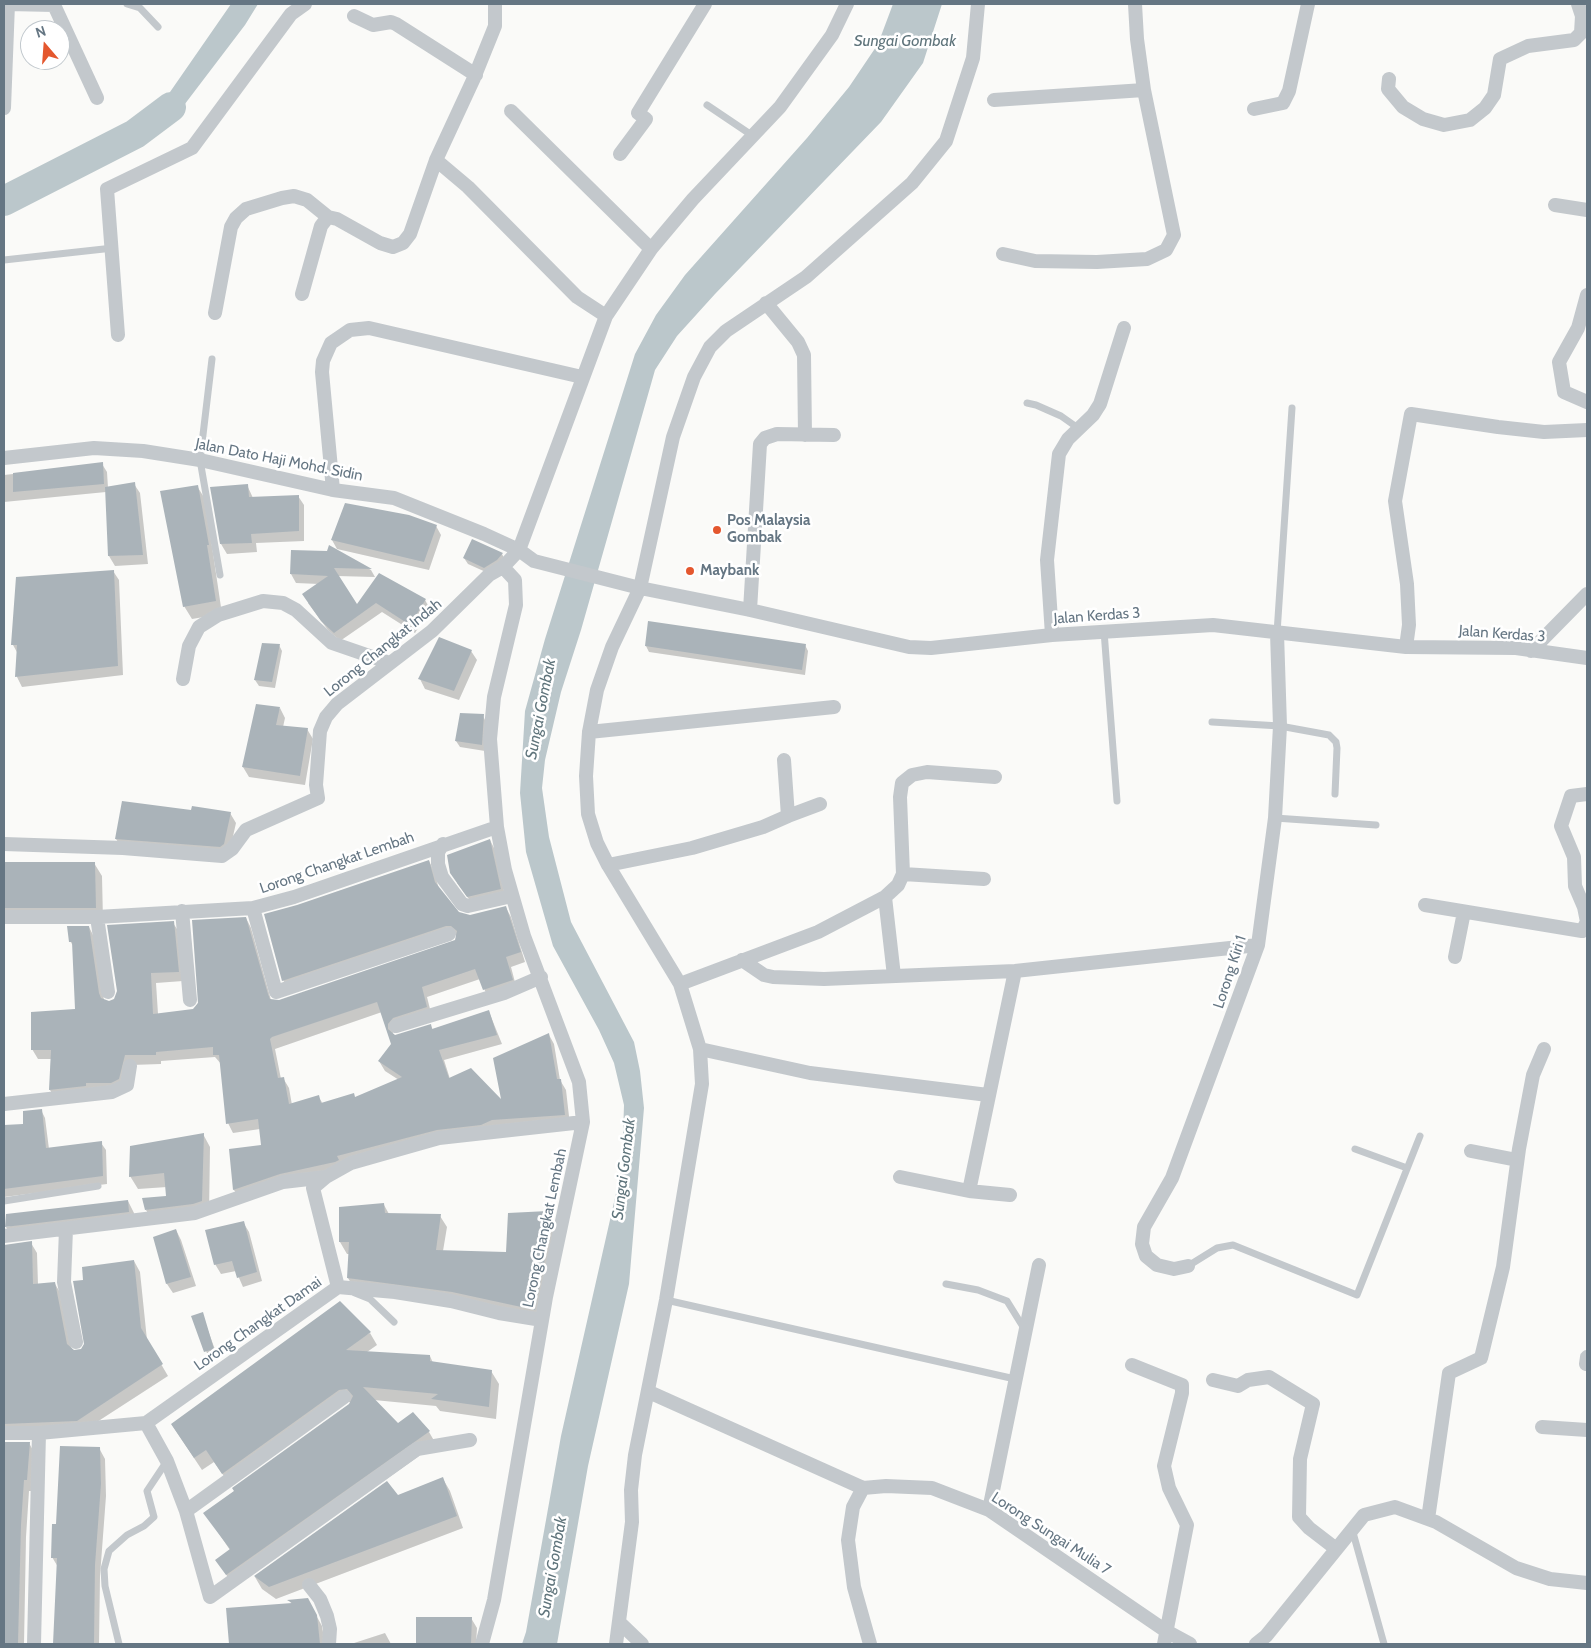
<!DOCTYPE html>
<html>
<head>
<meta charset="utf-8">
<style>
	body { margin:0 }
	#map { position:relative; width:1591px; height:1648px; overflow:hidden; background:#fafaf8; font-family:Cabin,sans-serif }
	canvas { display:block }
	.frame { position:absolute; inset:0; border:5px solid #657683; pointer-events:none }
	.north { position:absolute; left:20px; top:20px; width:50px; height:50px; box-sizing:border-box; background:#fff; border:1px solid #c1c8cd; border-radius:50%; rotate:342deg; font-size:14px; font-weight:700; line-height:20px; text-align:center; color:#657683 }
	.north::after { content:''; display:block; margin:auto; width:18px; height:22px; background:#e4572e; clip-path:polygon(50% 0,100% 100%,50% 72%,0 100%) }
</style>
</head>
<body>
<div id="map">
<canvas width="1591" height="1648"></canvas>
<div class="frame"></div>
<div class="north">N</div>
</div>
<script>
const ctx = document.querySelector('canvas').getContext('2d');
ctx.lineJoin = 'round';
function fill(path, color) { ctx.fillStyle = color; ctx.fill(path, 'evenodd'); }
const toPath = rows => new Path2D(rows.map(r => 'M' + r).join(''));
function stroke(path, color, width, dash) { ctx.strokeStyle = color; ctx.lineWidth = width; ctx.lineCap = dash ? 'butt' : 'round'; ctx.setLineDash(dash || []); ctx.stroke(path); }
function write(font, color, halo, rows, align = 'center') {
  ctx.font = font + ' Cabin,sans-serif'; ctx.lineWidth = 5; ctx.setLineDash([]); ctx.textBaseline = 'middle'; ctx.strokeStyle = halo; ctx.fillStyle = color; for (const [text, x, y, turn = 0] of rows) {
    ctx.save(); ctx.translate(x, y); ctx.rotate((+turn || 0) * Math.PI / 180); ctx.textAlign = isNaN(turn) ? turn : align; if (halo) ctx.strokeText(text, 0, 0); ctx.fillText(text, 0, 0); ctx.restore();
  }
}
fill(toPath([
	[231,4,258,4,245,25,175,117,157,132,143,138,134,126,161,105],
	[893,4,942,4,923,63,881,122,715,294,677,336,655,370,581,630,561,692,545,760,542,788,549,837,571,922,634,1042,640,1071,644,1108,629,1284,588,1466,557,1644,522,1644,526,1632,561,1436,622,1167,624,1105,614,1063,599,1030,553,946,526,852,520,793,525,711,545,639,635,354,656,315,685,275,807,138,849,87,878,44]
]), '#bbc7cb');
fill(toPath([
	[102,464,107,472,108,488,134,484,140,493,148,564,115,566,109,556,106,492,4,502,4,475],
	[247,485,253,498,298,496,304,505,304,541,256,543,257,552,227,554,221,544],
	[197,486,205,499,222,614,192,619,184,606],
	[346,504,436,526,441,535,429,570,337,549,332,540],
	[330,547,371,570,375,577,337,576,357,607,379,574,425,600,430,609,415,633,382,612,340,641,328,630,308,603,319,584,296,583,291,574,292,552,328,552],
	[502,554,505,560,488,573,468,564,464,558],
	[113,571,119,580,123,675,22,687,17,677,18,654,13,645],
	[279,645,282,651,275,688,259,686,255,680],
	[805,645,808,651,805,675,649,652,646,646],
	[471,651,477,660,459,700,425,689,420,679],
	[280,708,285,718,283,727,307,729,313,739,305,785,249,777,243,767],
	[483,716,486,722,485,751,460,747,456,741],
	[192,811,230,813,236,823,229,854,122,848,116,839],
	[490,840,495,850,506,899,474,906,457,883],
	[429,861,434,871,439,889,458,913,470,916,506,908,511,917,525,962,511,967,517,990,489,1000,480,979,427,997,432,1017,398,1027,392,1034,394,1036,431,1026,433,1030,489,1012,502,1044,444,1060,450,1079,503,1104,549,1035,554,1044,560,1080,566,1090,570,1125,443,1139,240,1199,234,1190,230,1151,262,1146,260,1129,233,1133,228,1123,222,1065,215,1057,161,1061,161,1064,131,1065,124,1089,56,1100,50,1090,51,1059,38,1059,32,1049,77,1011,74,947,70,941,89,927,94,937,104,1000,109,1002,115,999,173,923,179,932,183,981,156,983,158,1014,194,1010,246,918,251,928,271,1000,279,1002,456,941,458,935,452,935,289,990,283,980,297,906],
	[382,1012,393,1045,379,1061,385,1071,399,1080,355,1098,323,1104,318,1096,292,1105,289,1088,283,1078,281,1079,275,1049],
	[4,863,94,863,102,876,103,921,4,913],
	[41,1110,45,1118,49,1149,101,1143,106,1150,107,1184,4,1197,4,1127,25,1126],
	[203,1134,210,1147,209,1214,154,1223,146,1210,168,1197,167,1187,138,1189,130,1176],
	[128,1201,134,1213,136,1224,13,1239,6,1227],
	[384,1205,389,1214,440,1216,447,1227,443,1251,507,1253,547,1212,554,1224,552,1265,541,1321,355,1290,348,1278,350,1254,347,1254,340,1242],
	[243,1222,249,1232,262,1281,243,1287,236,1271,221,1274,215,1264],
	[176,1230,181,1240,196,1286,173,1293,167,1284,154,1238],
	[31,1243,37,1253,38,1285,55,1284,61,1294,72,1350,77,1352,83,1349,86,1341,84,1281,134,1261,140,1272,147,1340,168,1376,83,1431,4,1438,4,1246],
	[202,1314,217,1355,209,1358,192,1317],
	[370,1333,377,1345,367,1352,430,1356,433,1363,491,1371,499,1384,496,1419,440,1411,436,1406,374,1400,398,1425,429,1432,436,1444,234,1587,217,1560,230,1550,205,1513,350,1405,351,1402,346,1402,231,1486,214,1462,202,1470,172,1425],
	[4,1443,29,1443,35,1454,32,1491,29,1491,26,1537,24,1644,4,1644],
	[99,1448,105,1459,106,1496,100,1576,99,1644,54,1644,58,1567,52,1557,57,1525],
	[443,1479,450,1491,463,1528,276,1599,262,1589,255,1577,397,1496],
	[307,1599,322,1626,325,1644,230,1644,227,1609,292,1605,290,1601],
	[471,1618,477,1628,476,1644,418,1644,417,1619],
	[385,1633,391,1644,351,1644]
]), '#0003');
stroke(toPath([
	[4,201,135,134,171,107]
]), '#bbc7cb', 30);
fill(toPath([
	[103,462,104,484,13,492,13,473],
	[135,482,143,555,108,556,105,487],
	[248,484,249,497,299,495,299,531,251,534,252,543,220,544,210,487],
	[198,485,209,545,207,545,216,601,183,607,160,491],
	[345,503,409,515,437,525,424,562,331,540],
	[472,539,503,553,497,560,484,568,463,558],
	[329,545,372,569,334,568,357,604,379,573,426,599,410,625,376,603,334,633,321,621,302,594,328,576,290,574,291,550,327,551],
	[114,570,118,666,15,677,17,645,11,645,16,577],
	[648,621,806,644,802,670,645,646],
	[439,637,472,650,454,691,418,679],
	[262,643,280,644,272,682,254,680],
	[256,704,280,707,276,725,308,728,300,776,242,767],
	[460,713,484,714,482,745,455,741],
	[122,801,191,810,192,806,231,812,224,844,220,847,115,839],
	[490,839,501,889,467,897,450,873,447,855],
	[429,860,435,882,459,912,470,915,506,906,521,952,506,957,513,980,483,990,475,969,422,987,427,1007,393,1018,388,1024,388,1029,395,1035,431,1024,432,1029,489,1010,497,1035,439,1050,449,1078,471,1068,501,1099,493,1058,549,1033,557,1079,561,1079,565,1115,492,1120,481,1125,437,1130,337,1156,339,1160,335,1162,280,1174,233,1190,229,1149,261,1145,258,1119,226,1124,219,1055,213,1055,213,1047,156,1052,156,1055,125,1055,119,1079,111,1083,86,1083,86,1086,49,1090,51,1050,31,1050,31,1012,75,1009,72,942,69,942,67,926,89,926,99,993,101,998,109,1001,114,999,117,991,107,925,174,921,179,972,151,973,153,1014,193,1009,198,1003,192,920,246,917,268,994,270,999,279,1000,455,940,457,931,451,926,446,926,282,981,264,914,297,905],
	[377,1002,391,1044,378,1061,402,1077,355,1097,354,1093,321,1103,319,1095,289,1104,284,1077,278,1078,270,1039,272,1037],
	[4,862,95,862,96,908,4,908],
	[42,1109,46,1148,102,1141,103,1176,4,1189,4,1125,23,1124,23,1111],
	[204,1133,202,1201,193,1204,145,1210,142,1198,166,1196,164,1173,129,1177,130,1146],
	[128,1200,129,1212,5,1227,6,1214],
	[384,1203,385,1213,441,1214,436,1250,506,1252,508,1213,548,1211,546,1253,535,1310,452,1292,347,1278,349,1242,339,1242,339,1207],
	[244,1221,257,1272,237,1278,232,1261,214,1265,205,1230],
	[176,1229,191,1277,166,1284,153,1237],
	[32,1241,33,1284,55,1282,67,1344,74,1350,81,1349,84,1344,73,1281,83,1280,82,1267,134,1260,141,1328,163,1364,77,1421,4,1424,4,1245],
	[340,1301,371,1332,346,1350,430,1355,430,1361,492,1370,489,1407,431,1399,438,1394,363,1387,398,1423,413,1412,430,1431,226,1575,215,1560,230,1549,203,1513,234,1491,232,1488,349,1404,353,1396,347,1389,339,1390,222,1474,206,1450,194,1458,171,1424],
	[203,1312,214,1349,204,1352,191,1316],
	[4,1442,30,1442,27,1480,24,1480,21,1525,18,1644,4,1644],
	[60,1446,100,1447,101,1484,95,1565,94,1644,53,1644,57,1558,51,1558,52,1524,56,1524],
	[443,1477,457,1516,269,1587,254,1576,387,1481,398,1495],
	[308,1598,317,1615,320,1644,229,1644,226,1608,292,1603,287,1600],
	[416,1617,472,1617,471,1644,416,1644]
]), '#aab3b9');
stroke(toPath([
	[127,4,140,8,158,27],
	[707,105,753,136],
	[4,260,113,248],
	[212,359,200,460,220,575],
	[1027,403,1036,405,1061,416,1078,428],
	[1104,631,1117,801],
	[1277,633,1292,408],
	[1212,722,1280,726,1329,735,1336,742,1337,748,1335,794],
	[1275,818,1376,825],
	[1355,1149,1407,1168],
	[4,1201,98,1186],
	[1188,1266,1217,1248,1233,1245,1357,1295,1420,1136],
	[946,1284,978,1290,1007,1301,1025,1330],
	[355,1293,370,1299,394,1322],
	[666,1300,1015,1379],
	[1352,1529,1384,1644],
	[119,1644,105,1586,104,1569,109,1551,127,1535,144,1526,154,1517,147,1491,167,1461]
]), '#c3c8cc', 7);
stroke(toPath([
	[8,4,54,5,97,98],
	[354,16,373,25,391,22,396,24,476,75],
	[1389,79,1388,89,1403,107,1423,119,1444,125,1470,120,1485,108,1494,95,1500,59,1528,46,1574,40,1581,33,1582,16,1578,4],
	[994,100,1144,90],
	[4,108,8,4],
	[1254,109,1283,103,1289,91,1308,4],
	[511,111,651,249],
	[620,154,646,119,638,113,705,4],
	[436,160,468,187,577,297,606,316],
	[1555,205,1587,210],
	[1003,254,1035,261,1097,262,1147,259,1166,250,1174,235,1144,90,1137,39,1135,4],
	[302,294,321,226,328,217,337,219,380,243,393,247,403,243,410,234,436,160,474,78,495,26,495,4],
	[1587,295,1578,328,1559,362,1564,392,1587,402],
	[766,303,798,342,804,355,805,435],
	[215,313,231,227,236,218,246,209,282,198,294,196,307,200,328,217],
	[118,335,107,189,192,148,291,14,305,4],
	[4,458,94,448,143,451,200,460,333,490,394,498,484,534,519,550,534,561,640,588,750,610,909,647,931,648,1052,635,1213,625,1406,647,1516,648,1587,658],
	[333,490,322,372,323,361,331,343,350,330,369,328,582,377],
	[750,610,760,444,765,438,777,434,834,435],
	[1052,635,1047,560,1059,454,1068,439,1093,415,1100,404,1124,328],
	[1406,647,1409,625,1407,584,1395,501,1411,414,1498,427,1544,432,1587,430],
	[1531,651,1587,594],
	[183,679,189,646,199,627,218,615,263,601,283,603,296,610,332,643,390,663],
	[589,732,834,707],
	[788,816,820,804],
	[4,844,123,848,222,856,232,849,246,830,318,798,316,785,320,731,326,717,337,704,432,631,489,575,503,567,519,550,606,316,651,249,693,199,780,107,832,35,847,4],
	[443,844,438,852,438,864,442,877,462,904,468,906,512,896],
	[608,865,692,848,763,827,788,816,784,760],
	[903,874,984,879],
	[885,897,894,976],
	[1425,905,1582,931,1587,922,1584,907,1575,886,1574,857,1561,826,1571,796,1587,794],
	[253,908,276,992,449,934],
	[182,911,190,1000],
	[4,917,97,917,253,908,294,897,497,827],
	[97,917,108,992],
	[1455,957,1464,912],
	[742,960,764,975,773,977,824,979,1015,971,1258,945],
	[680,984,818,932,885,897,898,885,903,874,900,797,902,783,912,775,927,772,995,777],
	[396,1026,504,993,541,977],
	[700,1049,810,1073,988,1095],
	[4,1104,112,1092,127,1085,130,1066],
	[1471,1151,1517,1160],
	[900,1177,969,1191,1010,1195],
	[969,1191,1015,971],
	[66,1229,64,1282,76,1342],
	[4,1236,195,1213,283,1182,326,1177],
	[1188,1266,1174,1269,1157,1265,1146,1256,1142,1244,1144,1227,1172,1178,1258,945,1275,818,1280,726,1277,633],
	[338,1287,313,1188,326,1177,351,1163,439,1138,583,1122],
	[1586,1364,1587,1357],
	[1132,1365,1182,1385,1182,1393,1164,1466,1169,1488,1187,1525,1164,1644],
	[1213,1380,1238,1386,1248,1380,1269,1377,1313,1404,1300,1459,1299,1517,1309,1528,1335,1548],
	[649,1392,863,1488,886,1486,932,1488,989,1510,1166,1631,1190,1644],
	[146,1423,167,1461,186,1511,210,1597,417,1449,470,1440],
	[1542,1427,1587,1430],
	[4,1433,39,1433,146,1423,338,1287,395,1292,451,1301,499,1313,542,1320],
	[863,1488,853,1507,848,1540,854,1587,870,1644],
	[989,1510,1039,1265],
	[186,1511,344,1397],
	[1428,1519,1449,1373,1481,1358,1503,1267,1519,1149,1533,1075,1544,1049],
	[309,1585,320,1599,327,1616,330,1629,329,1644],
	[619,1622,642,1644],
	[34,1644,39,1433],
	[482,1644,494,1600,546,1297,583,1122,579,1082,524,936,505,870,497,827,490,739,494,697,516,605,515,580,503,567],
	[616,1644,632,1522,631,1490,635,1455,666,1300,702,1084,700,1049,680,984,608,865,597,843,588,814,586,776,589,732,597,690,612,647,640,588,673,437,694,377,710,347,726,331,806,277,912,183,946,141,973,58,978,4],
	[1256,1644,1266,1636,1364,1515,1395,1507,1436,1522,1516,1568,1550,1579,1587,1583]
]), '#c3c8cc', 14);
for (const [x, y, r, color] of [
	[717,530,5,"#e4572e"],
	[690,571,5,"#e4572e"]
]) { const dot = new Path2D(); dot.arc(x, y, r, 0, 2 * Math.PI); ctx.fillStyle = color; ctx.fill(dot); stroke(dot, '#fff', 2); }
write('15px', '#657683', '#fff', [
	["Jalan Dato Haji Mohd. Sidin",279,460,11],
	["Jalan Kerdas 3",1097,616,-4],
	["Jalan Kerdas 3",1502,634,4],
	["Lorong Changkat Indah",383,648,-39],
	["Lorong Changkat Lembah",337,863,-19],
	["Lorong Kiri 1",1230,972,-72],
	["Lorong Changkat Lembah",545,1228,-78],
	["Lorong Changkat Damai",258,1324,-35],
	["Lorong Sungai Mulia 7",1051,1534,33]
]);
write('bold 15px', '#657683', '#fff', [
	["Pos Malaysia",727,521],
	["Gombak",727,538],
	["Maybank",700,571]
], 'left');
write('italic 16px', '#60757c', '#fff', [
	["Sungai Gombak",905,41],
	["Sungai Gombak",541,709,-79],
	["Sungai Gombak",624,1169,-83],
	["Sungai Gombak",553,1567,-80]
]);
</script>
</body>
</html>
